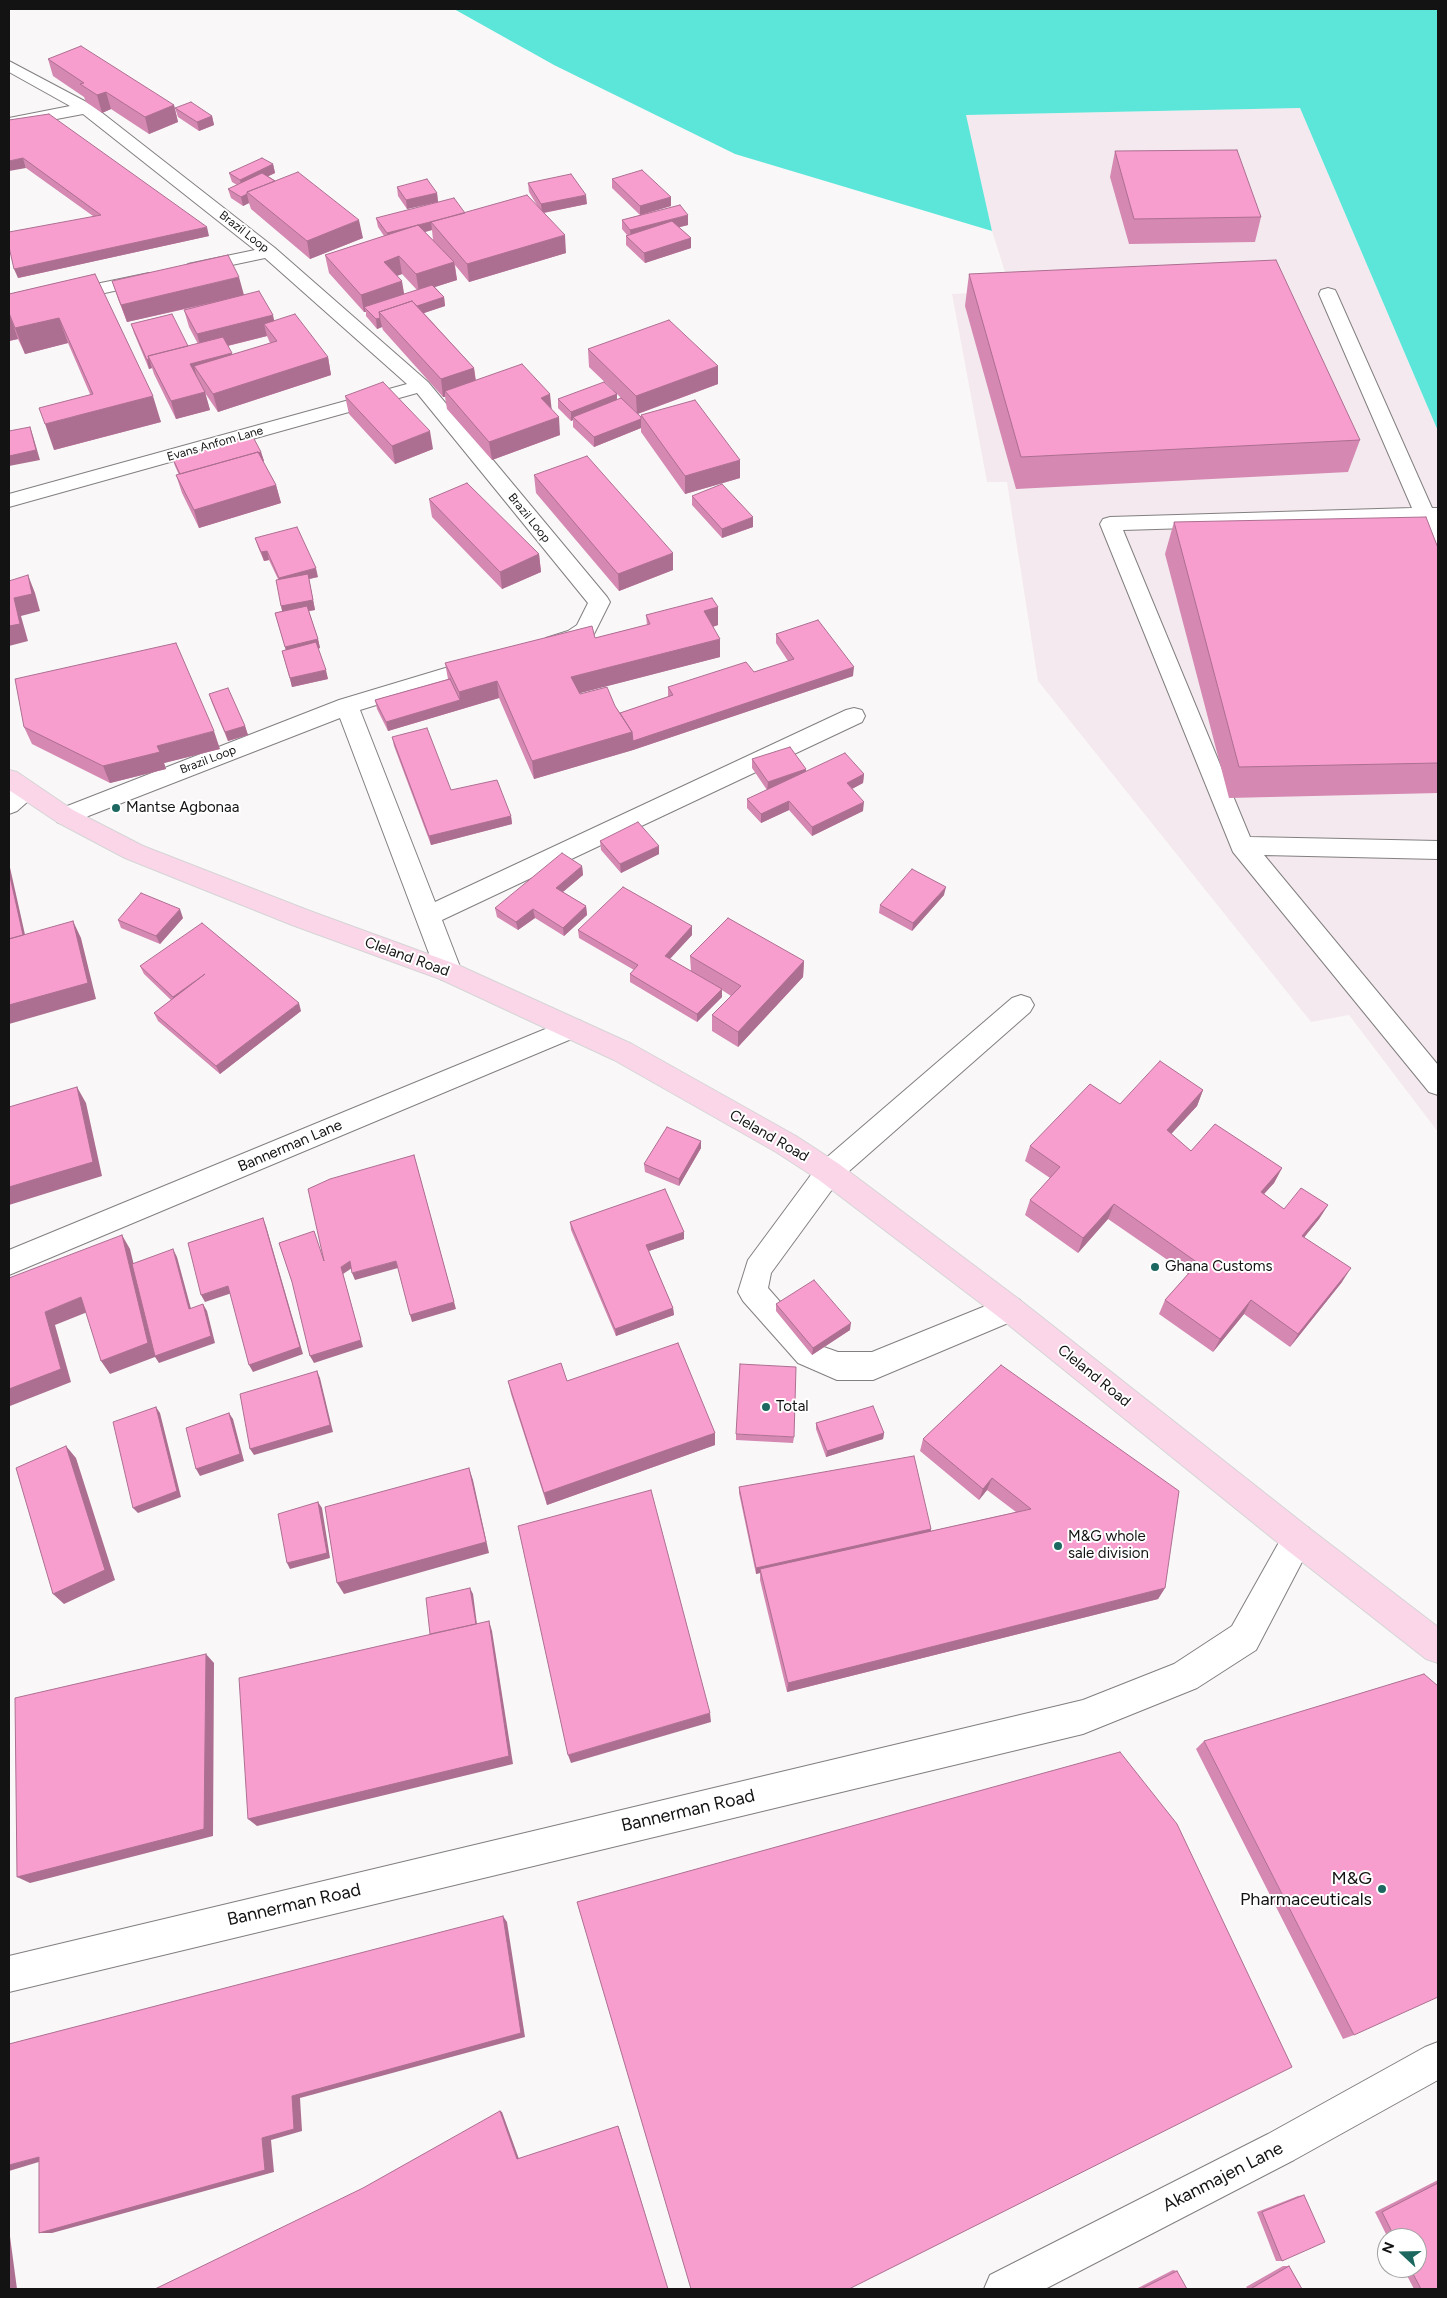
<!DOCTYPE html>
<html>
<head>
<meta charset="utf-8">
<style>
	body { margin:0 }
	#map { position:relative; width:1447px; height:2298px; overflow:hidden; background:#faf7f8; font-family:Figtree,sans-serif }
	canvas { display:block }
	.frame { position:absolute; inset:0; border:10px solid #141314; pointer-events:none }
	.north { position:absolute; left:1377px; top:2228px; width:50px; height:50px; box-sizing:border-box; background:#fff; border:1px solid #a1a1a1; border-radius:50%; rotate:291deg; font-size:14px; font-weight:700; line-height:20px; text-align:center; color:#141314 }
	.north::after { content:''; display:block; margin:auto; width:18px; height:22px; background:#1c6760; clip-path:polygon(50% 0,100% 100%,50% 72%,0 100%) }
</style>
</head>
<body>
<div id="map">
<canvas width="1447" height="2298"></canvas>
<div class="frame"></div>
<div class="north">N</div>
</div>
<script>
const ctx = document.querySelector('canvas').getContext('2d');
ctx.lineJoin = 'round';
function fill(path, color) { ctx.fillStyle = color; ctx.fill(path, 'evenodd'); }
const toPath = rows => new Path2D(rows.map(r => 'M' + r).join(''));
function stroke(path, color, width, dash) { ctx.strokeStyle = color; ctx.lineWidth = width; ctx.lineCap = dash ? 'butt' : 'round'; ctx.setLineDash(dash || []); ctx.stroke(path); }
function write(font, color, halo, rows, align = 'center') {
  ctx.font = font + ' Figtree,sans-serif'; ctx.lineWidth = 4; ctx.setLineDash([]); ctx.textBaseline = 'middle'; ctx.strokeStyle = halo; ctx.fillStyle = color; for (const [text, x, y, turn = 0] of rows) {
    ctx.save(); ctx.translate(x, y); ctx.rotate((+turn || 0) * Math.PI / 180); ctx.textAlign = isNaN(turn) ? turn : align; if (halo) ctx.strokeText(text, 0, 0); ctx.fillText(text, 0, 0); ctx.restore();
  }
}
fill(toPath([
	[1300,108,1438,431,1438,1132,1349,1015,1311,1022,1038,681,1007,482,987,482,952,294,1011,291,992,231,965,115]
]), '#f4e9ee');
fill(toPath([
	[454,9,1438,9,1438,431,1300,108,966,115,992,231,735,154,554,65]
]), '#5ce6d9');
const minor = toPath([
	[9,61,92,105,275,248,428,382,607,597,610,602,594,634,584,641,562,648,554,650,546,648,543,643,546,638,568,631,577,625,588,603,417,393,9,507,9,494,407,384,265,258,194,273,188,272,185,268,188,264,255,250,83,114,9,128,9,118,70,106,9,72,9,61],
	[149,273,155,274,158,278,155,282,9,314,9,302,149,273],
	[1328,288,1335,290,1337,294,1432,508,1438,508,1438,551,1431,549,1418,521,1123,530,1250,837,1438,841,1438,859,1264,855,1438,1065,1438,1095,1429,1092,1233,852,1100,524,1103,519,1110,517,1412,508,1319,294,1321,290,1328,288],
	[482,657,490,660,493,665,490,670,360,710,435,902,846,710,854,708,862,710,865,716,862,722,442,920,462,972,458,979,449,982,440,979,436,972,340,718,73,822,65,825,57,822,53,816,57,810,339,700,482,657],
	[26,781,34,784,38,790,34,796,17,811,9,814,9,792,18,784,26,781],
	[1021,995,1030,998,1034,1005,1030,1012,839,1180,771,1273,768,1288,818,1345,838,1352,872,1352,1010,1296,1020,1300,1025,1309,1020,1318,873,1380,837,1380,798,1363,743,1301,738,1292,748,1260,819,1164,1012,998,1021,995],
	[572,1018,581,1021,585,1028,581,1035,9,1275,9,1250,572,1018],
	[1298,1524,1309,1528,1314,1539,1256,1650,1197,1688,1083,1734,9,1992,9,1956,1083,1700,1174,1664,1232,1626,1287,1528,1298,1524],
	[1438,2042,1438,2080,1294,2160,1045,2289,984,2289,990,2275,1268,2134,1425,2047,1438,2042]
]);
const major = toPath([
	[9,770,17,772,73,810,143,846,310,911,458,965,632,1044,796,1136,839,1164,1020,1300,1309,1528,1438,1627,1438,1663,1426,1659,1287,1550,1000,1318,819,1180,776,1152,614,1060,440,979,292,925,125,858,57,822,9,790,9,770]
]);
stroke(minor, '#827f80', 2);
stroke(major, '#d5d5d5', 2);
fill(minor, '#fff');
fill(major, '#fbd6e9');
fill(toPath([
	[48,59,174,105,178,122,149,134,111,109,102,113,86,102,84,97,53,76],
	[175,108,212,116,214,125,199,131,178,117],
	[9,120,209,236,18,278,93,216,26,168],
	[1115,151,1261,217,1255,242,1129,244,1110,177],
	[273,164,275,173,268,176,363,238,310,259,251,209,249,203,243,206,231,198,228,189,237,185,232,182,229,173],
	[612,179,671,197,671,206,641,215,688,225,679,227,691,238,691,248,645,263,626,245,626,236,627,235,622,229,622,220,640,215,612,188],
	[528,183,587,204,544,213,566,253,469,282,455,265,457,280,435,287,444,297,445,306,424,313,474,368,476,380,551,409,560,435,492,460,447,409,445,397,443,397,383,330,382,327,377,329,366,316,366,312,364,312,329,273,325,255,384,236,378,227,376,218,465,213,538,207,529,192],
	[432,230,433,240,425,232],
	[402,274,417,290,404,294,397,276],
	[397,187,437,193,438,202,407,209,398,196],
	[95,274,161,422,54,450,90,394,68,343,25,354,18,339,9,341,9,294],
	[969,274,1360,440,1348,472,1016,489,965,306],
	[112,281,243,295,274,321,328,357,331,375,218,412,205,393,210,410,176,419,154,374,152,368,149,369,134,333,131,324,188,346,198,344,189,327,184,310,208,304,127,322,118,299],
	[267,336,270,343,232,355,228,346],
	[588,349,718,384,638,414,641,417,641,415,740,478,685,494,641,432,641,428,594,447,573,427,573,420,571,421,558,408,558,399,614,391,589,367],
	[617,394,621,398,617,400],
	[345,396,433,449,395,464,349,414],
	[261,452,264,461,263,462,276,485,281,503,199,528,182,493,176,475,179,475,175,466,172,457],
	[534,475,673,570,619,591,536,493],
	[692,496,753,527,722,538,692,505],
	[429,499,539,554,541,572,502,589,432,517],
	[1174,522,1438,548,1438,793,1229,798,1165,554],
	[255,538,318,577,309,579,315,610,309,611,318,639,320,648,318,649,328,679,292,687,282,651,286,650,275,613,282,611,278,579,269,560,264,561,258,547],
	[718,607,718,625,713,627,720,657,579,693,580,694,615,706,620,713,668,697,668,687,754,672,788,661,776,643,776,634,853,676,633,750,534,779,499,698,388,731,377,709,375,700,448,679,445,663,595,638,647,625,646,615],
	[209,694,245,726,248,735,228,741,212,703],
	[24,727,220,749,164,763,166,769,110,783,32,744],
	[392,737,451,790,511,816,512,824,431,845,394,746],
	[752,759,806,771,864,774,863,783,852,789,863,811,812,836,789,810,761,823,747,808,747,799,767,790,752,768],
	[600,841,659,854,621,873,601,850],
	[582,866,583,875,563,892,586,906,587,915,564,936,535,918,518,930,497,917,495,908],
	[944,895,912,931,879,913,880,905],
	[183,918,160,944,121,928,118,920],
	[692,926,692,935,670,959,691,971,690,956,804,961,803,977,738,1047,712,1031,712,1015,731,996,722,990,722,997,697,1022,630,982,630,974,634,970,579,938,578,930],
	[140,966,301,1011,220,1074,158,1021,154,1013,171,1000,144,974],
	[1203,1090,1197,1106,1171,1134,1191,1151,1282,1168,1274,1183,1264,1194,1284,1209,1328,1205,1319,1219,1304,1237,1342,1282,1290,1347,1244,1314,1213,1352,1159,1314,1165,1300,1188,1274,1108,1219,1078,1253,1025,1215,1030,1200,1050,1178,1025,1161,1030,1146,1120,1104],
	[701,1141,701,1148,679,1186,645,1172,644,1164],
	[570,1222,684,1239,649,1251,673,1308,674,1315,616,1336,571,1230],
	[776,1304,850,1330,812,1355,776,1311],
	[1001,1365,1165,1588,1158,1599,787,1692,760,1580,760,1573,756,1574,739,1493,739,1487,931,1529,931,1531,1016,1512,987,1490,979,1500,920,1451,923,1439],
	[508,1381,567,1381,715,1433,715,1445,547,1505,511,1394],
	[816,1423,884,1433,883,1439,826,1457,816,1429],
	[736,1434,794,1437,793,1443,736,1440],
	[1204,1741,1354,2035,1343,2039,1196,1749],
	[1438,2180,1438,2289,1414,2289,1403,2268,1417,2268,1417,2238,1388,2238,1375,2212],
	[1304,2195,1282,2261,1276,2261,1257,2212,1298,2196],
	[1283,2266,1289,2266,1302,2289,1248,2289,1246,2287],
	[1173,2270,1177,2271,1187,2289,1136,2289]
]), '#d488b2');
fill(toPath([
	[106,92,111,109,102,113,97,95],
	[174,105,178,122,149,134,145,117],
	[212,116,214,125,199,131,197,122],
	[23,158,26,168,9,171,9,161],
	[273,164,275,173,242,189,240,180],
	[437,193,438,202,407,209,406,200],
	[247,194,249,203,243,206,241,197],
	[586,195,587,204,542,213,541,204],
	[671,197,671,206,640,215,640,206],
	[465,213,431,222,432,230,388,242,387,233],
	[688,215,688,225,631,240,630,230],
	[359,220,363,238,310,259,307,241],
	[207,227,209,236,18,278,14,269],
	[565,235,566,253,469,282,467,264],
	[691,238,691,248,645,263,644,253],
	[399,256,402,274,387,279,384,262],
	[454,262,457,280,419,292,416,274],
	[239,277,244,295,127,322,121,305],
	[402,281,405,299,364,307,366,312,364,312,361,295],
	[444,297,445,306,391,324,384,317],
	[9,313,18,339,9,341],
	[273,315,277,333,264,324,267,336,202,352,197,334],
	[59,318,68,343,25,354,15,328],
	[380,318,382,327,377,329,376,319],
	[232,353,236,371,194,366,198,381,190,364],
	[328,357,331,375,218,412,213,394],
	[149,359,152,368,149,369,147,360],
	[718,366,718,384,637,414,636,396],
	[474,368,476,386,445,391,445,397,443,397,441,379],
	[205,392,210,410,176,419,171,401],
	[550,394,552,412,541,398],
	[617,394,617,403,573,417,573,420,571,421,571,412],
	[153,396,161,422,54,450,45,424],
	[559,417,560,435,492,460,489,442],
	[641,419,641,428,594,447,594,437],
	[30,427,33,436,40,460,9,466,9,456],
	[430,431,433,449,395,464,392,446],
	[261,452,264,461,183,483],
	[740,460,740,478,685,494,685,476],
	[276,485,281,503,199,528,194,510],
	[753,517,753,527,722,538,722,529],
	[267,551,269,560,264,561,261,552],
	[673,553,673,570,619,591,618,574],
	[539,554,541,572,502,589,500,572],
	[316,568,318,577,309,579,315,610,283,615,281,606,281,587,279,578],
	[28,575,35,593,40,611,21,616,28,641,9,646,9,626,14,598],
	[718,607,718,625,705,629,704,611],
	[318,639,320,648,287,656,285,647],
	[720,639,720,657,573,695,571,677],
	[854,667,853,676,633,750,534,779,532,761],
	[326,670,328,679,292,687,290,678],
	[497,681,499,698,388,731,386,722,460,700,459,692],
	[245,726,248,735,228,741,225,732],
	[214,731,220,749,164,763,166,769,110,783,103,766,157,746],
	[806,769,806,778,767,791,768,782],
	[864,774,863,783,846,792,847,783],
	[789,801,789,810,761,823,761,814],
	[864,802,863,811,812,836,812,827],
	[511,816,512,824,431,845,429,836],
	[659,846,659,854,621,873,620,864],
	[9,863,28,948,9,953],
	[582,866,583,875,558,896,556,888],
	[946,887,944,895,912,931,913,923],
	[586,906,587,915,564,936,563,928],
	[180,909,183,918,160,944,156,936],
	[533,909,535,918,518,930,516,922],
	[73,921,81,938,96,999,9,1024,9,1005],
	[692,926,692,935,665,964,665,956],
	[804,961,803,977,738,1047,738,1032],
	[205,974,176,1005,173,997],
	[722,989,722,997,697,1022,697,1014],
	[299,1003,301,1011,220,1074,216,1066],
	[77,1087,86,1103,102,1176,9,1205,9,1187],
	[1203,1090,1197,1106,1161,1145,1167,1130],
	[701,1141,701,1148,679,1186,679,1179],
	[414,1155,456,1309,412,1322,410,1315],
	[1282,1168,1274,1183,1253,1206,1261,1192],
	[1114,1204,1108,1219,1078,1253,1083,1238],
	[1328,1205,1319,1219,1294,1250,1302,1236],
	[263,1218,266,1226,303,1354,253,1372,249,1365],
	[684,1232,684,1239,646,1252,646,1245],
	[122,1235,130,1249,156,1356,203,1304,207,1311,215,1343,159,1363,155,1357,110,1374,101,1361],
	[173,1249,177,1257,193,1316,189,1309],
	[350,1261,352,1268,343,1274,363,1347,314,1363,310,1356,341,1267],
	[396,1261,398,1268,355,1280,352,1273],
	[1351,1268,1342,1282,1290,1347,1298,1334],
	[228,1286,232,1293,205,1302,201,1295],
	[81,1297,90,1311,55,1325,71,1382,10,1406,9,1404,9,1389,45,1312],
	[1251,1300,1244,1314,1213,1352,1220,1339],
	[673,1308,674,1315,616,1336,615,1329],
	[851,1323,850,1330,812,1355,813,1348],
	[317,1371,320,1378,333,1432,254,1455,250,1449],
	[156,1407,160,1413,181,1497,138,1513,133,1508],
	[229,1413,233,1419,244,1461,200,1476,196,1469],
	[715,1433,715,1445,547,1505,544,1493],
	[884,1433,883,1439,826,1457,827,1451],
	[66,1446,76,1458,115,1580,64,1604,53,1594],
	[469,1468,473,1480,489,1553,344,1594,337,1583],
	[992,1478,987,1490,979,1500,983,1489],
	[318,1502,322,1508,330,1558,290,1569,287,1563],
	[931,1529,930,1535,760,1569,760,1573,756,1574,756,1568],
	[470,1588,473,1594,478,1632,476,1626],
	[1165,1588,1158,1599,787,1692,788,1683],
	[489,1621,492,1631,513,1764,257,1826,248,1819],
	[206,1654,214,1663,213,1836,30,1883,17,1877],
	[710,1713,711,1722,571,1763,568,1755],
	[503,1916,507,1922,525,2037,300,2098,302,2131,271,2140,274,2172,52,2233,39,2233,262,2138,292,2096],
	[500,2111,502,2112,519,2159,517,2159],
	[618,2126,619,2128,668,2289],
	[39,2157,52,2158,9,2171,9,2165],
	[9,2229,17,2289,10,2289,9,2283]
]), '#ad6f91');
const building = toPath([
	[81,46,174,105,145,117,106,92,97,95,80,84,84,83,48,59,81,46],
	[191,102,212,116,197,122,175,108,191,102],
	[49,114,207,227,14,269,9,247,9,232,101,215,23,158,9,161,9,120,49,114],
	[1237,150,1261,217,1134,219,1115,151,1237,150],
	[262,158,273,164,240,180,229,173,262,158],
	[642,170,671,197,640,206,612,179,642,170],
	[298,172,359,220,307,241,247,192,298,172],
	[262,173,275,181,247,192,247,194,241,197,228,189,262,173],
	[571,174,586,195,541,204,528,183,571,174],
	[427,179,437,193,406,200,397,187,427,179],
	[527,195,565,235,467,264,431,222,527,195],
	[454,198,465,213,387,233,376,218,454,198],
	[680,205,688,215,630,230,622,220,680,205],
	[672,221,691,238,644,253,626,236,672,221],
	[418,225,454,262,416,274,399,256,384,262,402,281,361,295,325,255,418,225],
	[228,255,239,277,121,305,112,281,228,255],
	[1276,260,1360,440,1021,457,969,274,1276,260],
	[95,274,153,396,45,424,39,408,93,394,59,318,15,328,9,313,9,294,95,274],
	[432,285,444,297,417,306,412,301,379,312,380,318,376,319,364,307,432,285],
	[259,291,273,315,197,334,184,310,259,291],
	[412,301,474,368,441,379,379,312,412,301],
	[172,314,188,346,148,356,149,359,147,360,131,324,172,314],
	[295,314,328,357,213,394,194,366,277,341,264,324,295,314],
	[669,320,718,366,636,396,588,349,669,320],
	[223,337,232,353,190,364,205,392,171,401,148,356,223,337],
	[522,364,550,394,541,398,559,417,489,442,445,391,522,364],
	[383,382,430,431,392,446,345,396,383,382],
	[604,382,617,394,571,412,558,399,604,382],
	[621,398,641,417,641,419,594,437,573,417,621,398],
	[695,400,740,460,685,476,641,415,695,400],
	[30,427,36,450,9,456,9,431,30,427],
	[252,435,261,452,258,453,258,452,180,474,172,457,252,435],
	[258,452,276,485,194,510,176,475,258,452],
	[587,456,673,553,618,574,534,475,587,456],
	[467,483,539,554,500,572,429,499,467,483],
	[722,484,753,517,722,529,692,496,722,484],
	[1426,517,1438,548,1438,763,1239,767,1174,522,1426,517],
	[297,527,316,568,279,578,267,551,261,552,255,538,297,527],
	[308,574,313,600,281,606,276,580,308,574],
	[28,575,32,594,14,598,20,624,9,626,9,581,28,575],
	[712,598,718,607,704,611,720,639,571,677,580,694,607,687,615,706,632,732,532,761,497,681,459,692,445,663,592,626,595,638,650,624,646,615,712,598],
	[307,606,318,639,285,647,275,613,307,606],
	[818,620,854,667,633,741,632,732,620,713,673,695,668,687,746,662,754,672,794,659,776,634,818,620],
	[316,642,326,670,290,678,282,651,316,642],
	[176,643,214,731,157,746,160,752,103,766,24,727,15,679,176,643],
	[450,679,460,700,386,722,375,700,450,679],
	[228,688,245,726,225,732,209,694,228,688],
	[427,728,451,790,497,780,511,816,429,836,392,737,427,728],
	[790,747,806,769,768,782,752,759,790,747],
	[845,753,864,774,847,783,864,802,812,827,789,801,761,814,747,799,845,753],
	[638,822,659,846,620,864,600,841,638,822],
	[562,853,582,866,556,888,586,906,563,928,533,909,516,922,495,908,562,853],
	[912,869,946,887,913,923,880,905,912,869],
	[9,872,23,935,9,939,9,872],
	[623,887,692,926,665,956,722,989,697,1014,630,974,638,965,578,930,623,887],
	[141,893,180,909,156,936,118,920,141,893],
	[728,918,804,961,738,1032,712,1015,741,986,690,956,728,918],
	[73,921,88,983,9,1005,9,939,73,921],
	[202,923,299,1003,216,1066,154,1013,205,974,173,997,140,966,202,923],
	[1160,1061,1203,1090,1167,1130,1191,1151,1215,1124,1282,1168,1261,1192,1284,1209,1301,1188,1328,1205,1302,1236,1351,1268,1298,1334,1251,1300,1220,1339,1165,1300,1198,1263,1114,1204,1083,1238,1030,1200,1060,1167,1030,1146,1090,1084,1120,1104,1160,1061],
	[77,1087,93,1162,9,1187,9,1107,77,1087],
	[667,1127,701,1141,679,1179,644,1164,667,1127],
	[414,1155,454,1302,410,1315,396,1261,352,1273,350,1261,341,1267,361,1340,310,1356,292,1282,279,1243,314,1231,324,1261,308,1189,330,1179,414,1155],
	[665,1189,684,1232,646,1245,673,1308,615,1329,570,1222,665,1189],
	[263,1218,300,1347,249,1365,228,1286,201,1295,188,1243,263,1218],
	[122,1235,148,1343,101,1361,81,1297,45,1312,61,1369,9,1389,9,1278,122,1235],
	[173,1249,189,1309,203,1304,211,1336,155,1356,132,1264,173,1249],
	[814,1280,851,1323,813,1348,776,1304,814,1280],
	[678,1343,715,1433,544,1493,508,1381,561,1363,567,1381,678,1343],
	[740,1364,796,1367,794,1437,736,1434,740,1364],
	[1001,1365,1179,1491,1165,1588,788,1683,760,1569,1031,1509,992,1478,983,1489,923,1439,1001,1365],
	[317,1371,330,1425,250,1449,240,1394,317,1371],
	[873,1406,884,1433,827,1451,816,1423,873,1406],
	[156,1407,177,1491,133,1508,113,1422,156,1407],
	[229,1413,240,1454,196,1469,186,1428,229,1413],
	[66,1446,105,1570,53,1594,16,1468,66,1446],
	[914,1456,931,1529,756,1568,739,1487,914,1456],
	[469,1468,486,1542,337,1583,325,1507,469,1468],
	[651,1490,710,1713,568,1755,518,1526,651,1490],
	[318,1502,327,1553,287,1563,278,1514,318,1502],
	[470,1588,476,1624,430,1634,426,1598,470,1588],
	[489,1621,509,1756,248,1819,239,1678,489,1621],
	[206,1654,204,1829,17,1877,15,1698,206,1654],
	[1424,1674,1438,1686,1438,1997,1354,2035,1204,1741,1424,1674],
	[1120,1752,1177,1824,1292,2067,849,2289,691,2289,577,1902,1120,1752],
	[503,1916,521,2033,292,2096,294,2129,262,2138,265,2170,39,2233,39,2157,9,2165,9,2044,503,1916],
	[500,2111,517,2159,618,2126,668,2289,155,2289,363,2188,500,2111],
	[1438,2183,1438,2289,1421,2289,1410,2268,1417,2268,1417,2238,1395,2238,1382,2212,1438,2183],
	[1304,2195,1325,2242,1282,2261,1262,2212,1304,2195],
	[1289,2266,1302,2289,1253,2289,1252,2288,1289,2266],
	[1177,2271,1187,2289,1141,2289,1177,2271]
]);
fill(building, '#f79ecf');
stroke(building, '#ad6f91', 1);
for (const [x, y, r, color] of [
	[116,808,5,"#1c6760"],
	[1155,1267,5,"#1c6760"],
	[766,1407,5,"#1c6760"],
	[1058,1546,5,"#1c6760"],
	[1382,1889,5,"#1c6760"]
]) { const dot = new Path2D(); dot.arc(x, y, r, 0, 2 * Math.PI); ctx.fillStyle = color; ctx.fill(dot); stroke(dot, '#fff', 2); }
write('12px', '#141314', '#fff', [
	["Brazil Loop",244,232,38],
	["Evans Anfom Lane",215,444,-16],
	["Brazil Loop",529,518,51],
	["Brazil Loop",208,760,-21]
]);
write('15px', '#141314', '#fff', [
	["Mantse Agbonaa",126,808],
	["Ghana Customs",1165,1267],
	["Total",776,1407],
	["M&G whole",1068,1537],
	["sale division",1068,1554]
], 'left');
write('15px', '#141314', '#fff', [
	["Cleland Road",407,957,20],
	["Cleland Road",769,1136,30],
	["Bannerman Lane",290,1146,-23],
	["Cleland Road",1094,1376,39]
]);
write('18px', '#141314', '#fff', [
	["Bannerman Road",688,1811,-13],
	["Bannerman Road",294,1905,-13],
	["Akanmajen Lane",1223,2177,-27]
]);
write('18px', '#141314', '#fff', [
	["M&G",1372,1879],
	["Pharmaceuticals",1372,1900]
], 'right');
</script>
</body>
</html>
